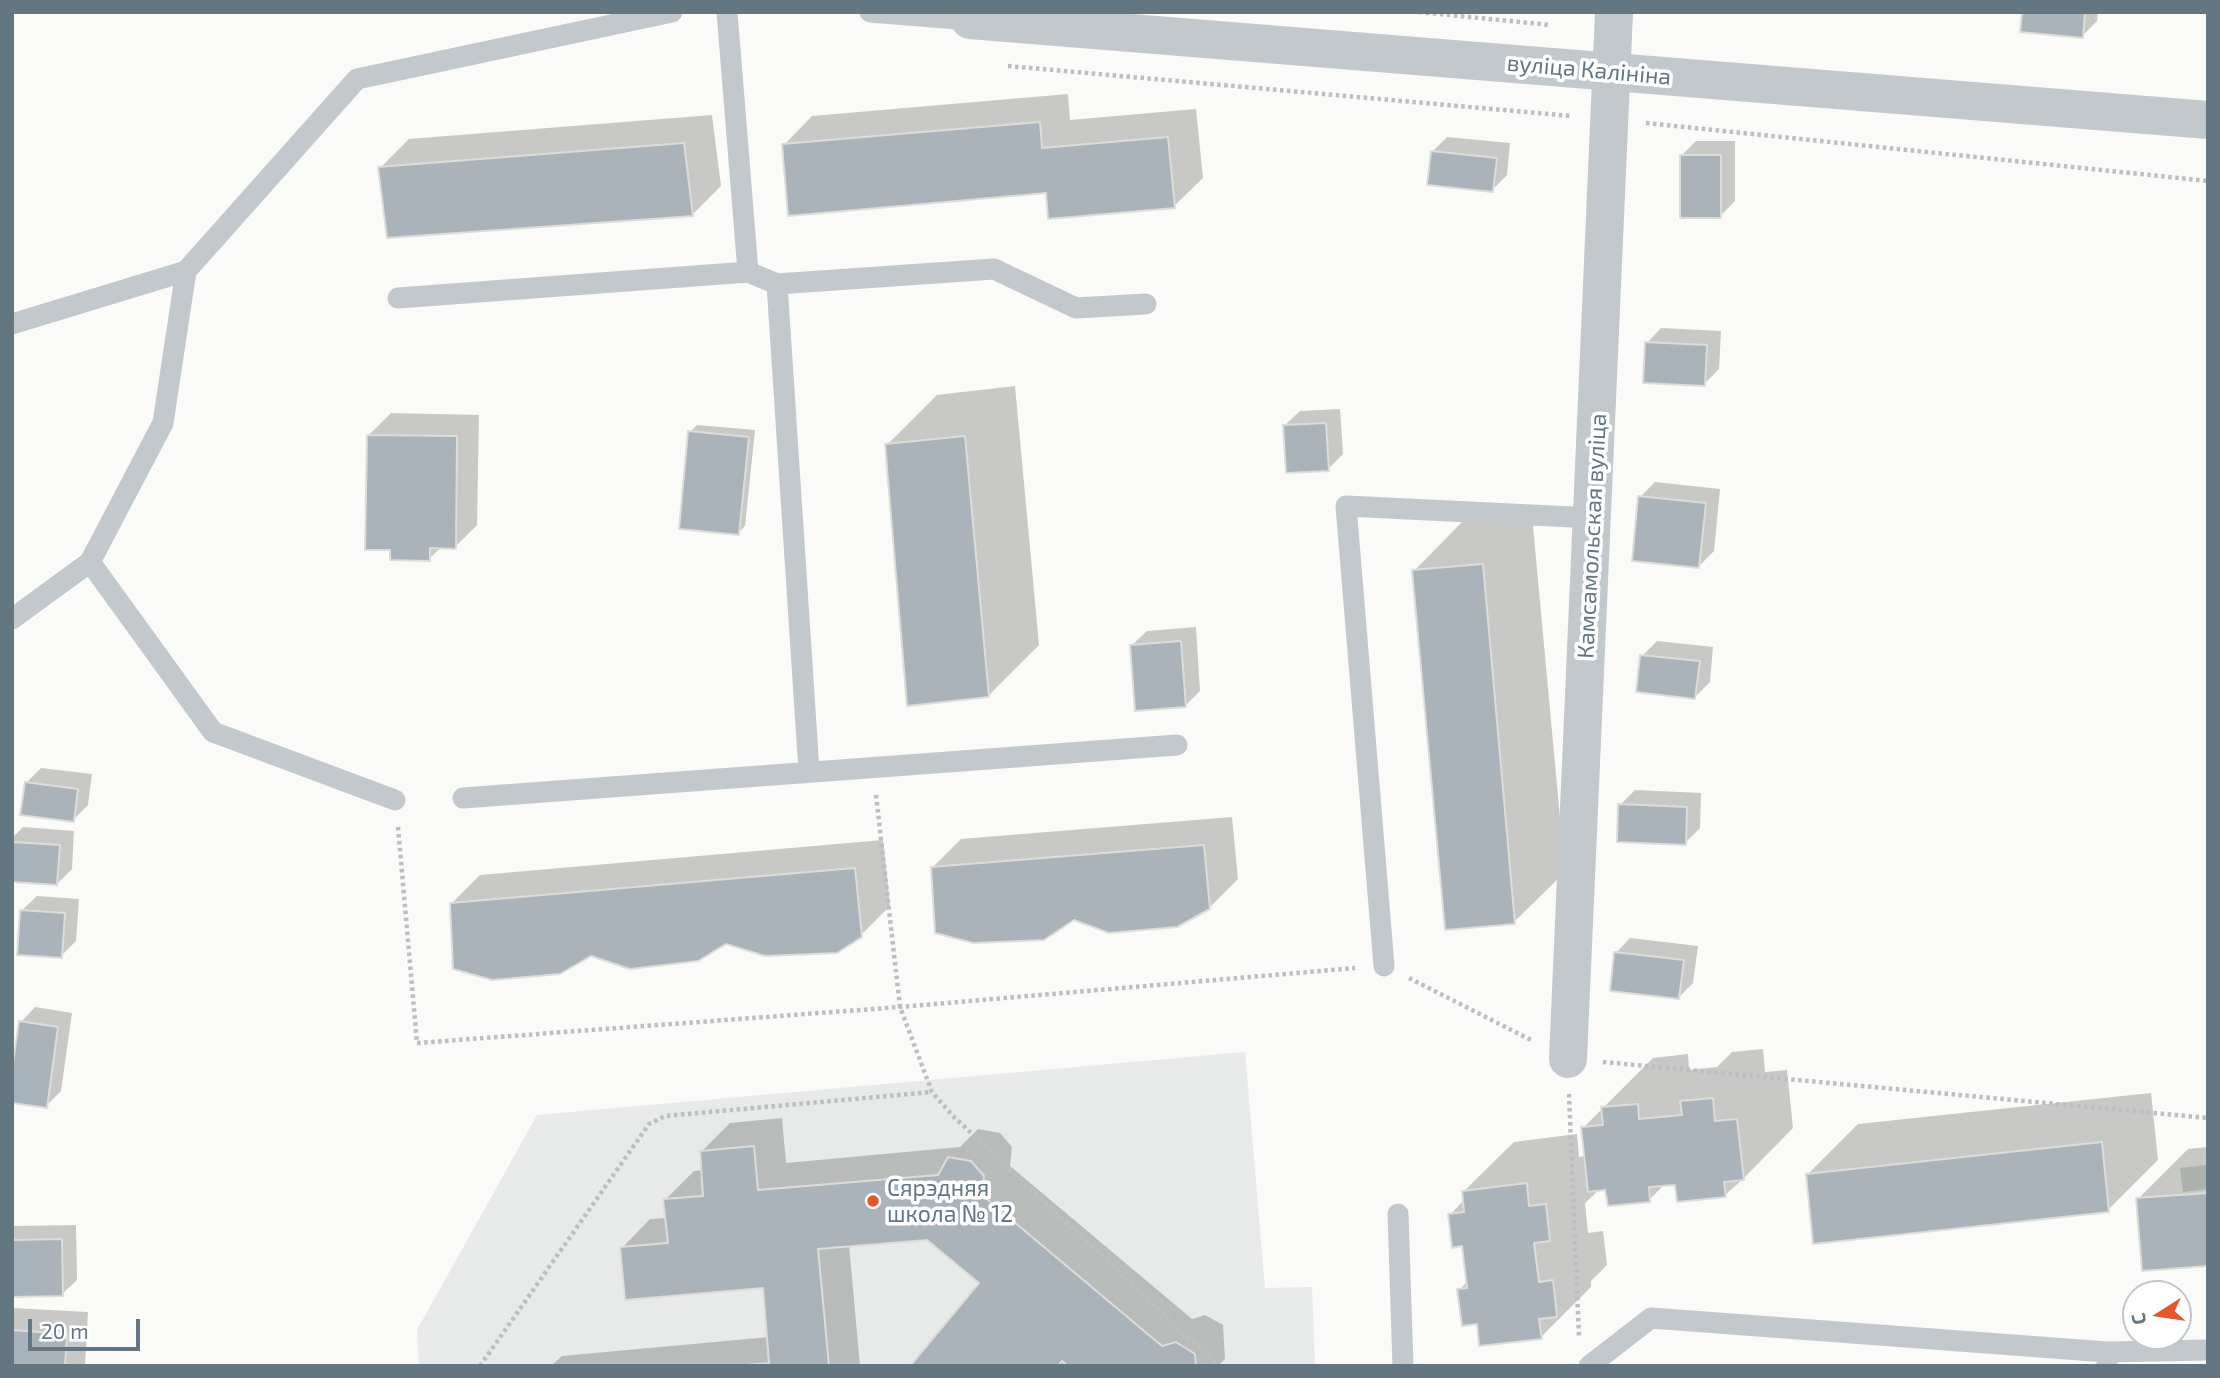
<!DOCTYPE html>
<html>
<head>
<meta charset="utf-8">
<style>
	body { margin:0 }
	#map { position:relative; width:2220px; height:1378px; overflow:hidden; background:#fafaf8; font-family:"Exo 2",sans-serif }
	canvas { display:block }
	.frame { position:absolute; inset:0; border:14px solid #657683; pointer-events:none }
	.north { position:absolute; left:2122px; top:1280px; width:70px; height:70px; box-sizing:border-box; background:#fff; border:2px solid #c1c8cd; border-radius:50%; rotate:258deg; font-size:19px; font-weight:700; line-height:28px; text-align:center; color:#657683 }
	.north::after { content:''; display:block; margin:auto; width:24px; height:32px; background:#e4572e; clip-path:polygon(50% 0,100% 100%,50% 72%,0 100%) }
	.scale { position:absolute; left:28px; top:1319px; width:112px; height:32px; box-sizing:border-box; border:4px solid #657683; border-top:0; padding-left:9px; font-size:21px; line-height:24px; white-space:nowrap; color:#657683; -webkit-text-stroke:5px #fff; paint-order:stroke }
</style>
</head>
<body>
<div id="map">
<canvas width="2220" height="1378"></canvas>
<div class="frame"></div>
<div class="north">С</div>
<div class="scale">20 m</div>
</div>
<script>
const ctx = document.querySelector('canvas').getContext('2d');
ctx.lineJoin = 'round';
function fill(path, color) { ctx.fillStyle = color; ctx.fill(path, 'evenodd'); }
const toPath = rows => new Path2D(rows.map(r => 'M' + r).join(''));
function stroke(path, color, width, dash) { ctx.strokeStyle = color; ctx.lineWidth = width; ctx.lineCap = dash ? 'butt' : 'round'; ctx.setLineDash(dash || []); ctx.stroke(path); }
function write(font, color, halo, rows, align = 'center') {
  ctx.font = font + ' "Exo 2",sans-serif'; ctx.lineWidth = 7; ctx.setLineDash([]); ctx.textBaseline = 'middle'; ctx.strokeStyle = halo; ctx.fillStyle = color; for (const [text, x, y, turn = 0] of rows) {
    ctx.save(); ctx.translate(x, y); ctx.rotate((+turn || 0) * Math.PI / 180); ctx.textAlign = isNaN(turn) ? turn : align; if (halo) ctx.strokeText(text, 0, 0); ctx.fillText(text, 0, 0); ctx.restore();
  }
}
fill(toPath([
	[1245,1052,1265,1288,1312,1287,1315,1366,419,1366,417,1330,537,1115]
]), '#e8e9e9');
fill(toPath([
	[2208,1165,2208,1189,2183,1192,2180,1168]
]), '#dadfd7');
fill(toPath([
	[2023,12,2098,12,2097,21,2082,36],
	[1068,94,1070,120,1196,109,1203,178,1174,206,1048,191,784,145,812,116],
	[712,115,721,186,693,214,380,168,409,139],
	[1447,137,1510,143,1507,175,1492,190,1433,151],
	[1696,141,1735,141,1735,201,1720,216,1681,156],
	[1661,328,1721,331,1719,369,1704,384,1647,343],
	[1015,386,1039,645,989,695,887,445,937,395],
	[1340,409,1343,454,1328,469,1285,425,1300,411],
	[391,413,479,415,477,525,455,547,441,547,429,559,369,435],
	[697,425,755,430,745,526,738,533,690,432],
	[1655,482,1720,489,1714,551,1699,566,1640,497],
	[1532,515,1565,872,1514,922,1414,571,1464,520],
	[1196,627,1200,691,1185,706,1132,645,1147,631],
	[1657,641,1713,647,1710,682,1695,697,1642,656],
	[41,768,92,774,88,805,73,820,26,783],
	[1635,790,1701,793,1700,828,1685,843,1620,805],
	[1232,817,1238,879,1209,908,933,867,961,839],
	[23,827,74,831,72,869,57,884,12,880,12,838],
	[883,840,890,906,861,935,591,954,452,903,480,875],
	[37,896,79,899,76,941,61,956,22,910],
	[1630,938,1698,946,1693,983,1679,997,1616,953],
	[35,1007,72,1013,61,1091,46,1106,21,1022],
	[1763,1049,1765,1072,1787,1070,1793,1128,1743,1179,1725,1195,1676,1183,1665,1184,1649,1200,1600,1189,1585,1203,1588,1233,1603,1231,1607,1265,1591,1281,1591,1287,1541,1337,1478,1323,1459,1290,1468,1281,1463,1244,1450,1215,1464,1200,1463,1192,1514,1142,1577,1134,1579,1157,1586,1156,1583,1128,1653,1058,1688,1054,1689,1070,1717,1067,1732,1052],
	[2151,1093,2158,1160,2108,1210,1808,1174,1858,1124],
	[782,1118,786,1163,960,1147,978,1129,1000,1133,1012,1147,1010,1166,1192,1319,1205,1315,1223,1325,1225,1359,1218,1366,1071,1366,1065,1361,1061,1366,913,1366,982,1283,928,1238,849,1245,860,1366,551,1366,562,1356,769,1337,765,1286,622,1248,650,1219,667,1218,665,1200,694,1171,703,1170,701,1152,730,1123],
	[2208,1147,2208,1264,2138,1199,2188,1149],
	[76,1225,77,1280,62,1294,12,1295,12,1226],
	[12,1308,88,1312,85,1366,12,1366]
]), '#0003');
const building = toPath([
	[2022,12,2085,12,2083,38,2020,32,2022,12],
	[1040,122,1042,148,1168,137,1175,208,1048,219,1046,193,788,216,782,144,1040,122],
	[684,143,693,216,387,238,378,167,684,143],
	[1431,151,1497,158,1493,192,1427,185,1431,151],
	[1680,155,1721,155,1721,218,1680,218,1680,155],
	[1645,342,1707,345,1705,386,1643,383,1645,342],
	[1326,423,1329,471,1286,473,1283,425,1326,423],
	[688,431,749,437,739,535,679,529,688,431],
	[367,435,457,436,456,549,430,548,430,561,390,560,390,550,365,550,367,435],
	[965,436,989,697,907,706,885,444,965,436],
	[1638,496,1706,503,1699,568,1632,561,1638,496],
	[1483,564,1515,924,1445,930,1412,570,1483,564],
	[1181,641,1186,707,1135,711,1130,645,1181,641],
	[1640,655,1700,661,1695,699,1636,692,1640,655],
	[25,782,78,789,74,822,20,815,25,782],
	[1618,804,1687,807,1686,845,1617,842,1618,804],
	[12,842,60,845,57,885,12,882,12,842],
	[1204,845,1210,909,1177,927,1109,933,1074,920,1044,940,973,943,935,933,931,867,1204,845],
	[855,868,862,937,837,953,765,956,726,944,698,961,630,969,591,956,560,974,492,980,453,969,450,903,855,868],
	[20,910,65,913,62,958,17,955,20,910],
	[1614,952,1684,960,1679,999,1610,991,1614,952],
	[19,1021,58,1027,47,1108,12,1103,12,1070,19,1021],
	[1713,1098,1715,1121,1737,1119,1744,1180,1724,1182,1726,1197,1677,1202,1675,1185,1649,1187,1650,1202,1608,1206,1605,1190,1588,1192,1581,1127,1603,1125,1601,1107,1638,1104,1639,1119,1682,1115,1680,1101,1713,1098],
	[2102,1142,2109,1212,1813,1244,1806,1174,2102,1142],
	[754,1146,758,1190,938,1175,948,1157,971,1161,984,1176,982,1195,1162,1346,1176,1342,1195,1354,1196,1366,1068,1366,1062,1361,1058,1366,910,1366,979,1283,927,1240,818,1249,829,1366,734,1366,769,1363,763,1288,625,1300,620,1247,668,1243,663,1199,703,1196,700,1151,754,1146],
	[1527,1183,1529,1206,1546,1204,1550,1241,1534,1243,1539,1282,1553,1280,1557,1317,1539,1319,1542,1339,1479,1346,1477,1324,1462,1326,1457,1289,1467,1288,1462,1246,1452,1248,1448,1214,1464,1212,1462,1191,1527,1183],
	[2208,1193,2208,1266,2142,1271,2136,1198,2208,1193],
	[62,1239,63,1296,12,1297,12,1240,62,1239],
	[12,1330,67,1334,65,1366,12,1366,12,1330]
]);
fill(building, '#aab3b9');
stroke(building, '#dcdcda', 2);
stroke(toPath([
	[1419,12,1550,25],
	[1008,66,1571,116],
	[1646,123,2208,181],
	[876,795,900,1007,932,1092,952,1115,1219,1366],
	[398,827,417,1043,900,1007,1355,968],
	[1409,978,1533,1041],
	[1603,1062,2208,1118],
	[1569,1094,1579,1337],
	[480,1366,649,1124,665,1116,932,1092]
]), '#bbbfc2', 4.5, [3.5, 3.5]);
stroke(toPath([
	[727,12,748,272,777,284,809,771],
	[870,12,970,20],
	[186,271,163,423,90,562,213,732,395,800],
	[777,284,994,269,1076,308,1146,304],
	[398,298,748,272],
	[12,324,186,271,357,79,672,12],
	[12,619,90,562],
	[463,798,1177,745],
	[1384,966,1346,506,1593,518],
	[1398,1214,1403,1366],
	[2107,1352,2208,1350],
	[1589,1366,1651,1318,2107,1352,2107,1366]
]), '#c3c8cc', 21);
stroke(toPath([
	[1568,1059,1614,12]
]), '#c3c8cc', 38);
stroke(toPath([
	[970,20,2208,120]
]), '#c3c8cc', 38);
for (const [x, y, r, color] of [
	[873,1201,7,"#e4572e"]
]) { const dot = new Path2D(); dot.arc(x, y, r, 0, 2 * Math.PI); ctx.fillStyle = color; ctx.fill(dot); stroke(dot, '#fff', 2.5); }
write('23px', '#657683', '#fff', [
	["вуліца Калініна",1589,70,5],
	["Камсамольская вуліца",1592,536,-87]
]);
write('23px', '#657683', '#fff', [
	["Сярэдняя",887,1188],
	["школа № 12",887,1214]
], 'left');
</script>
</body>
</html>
